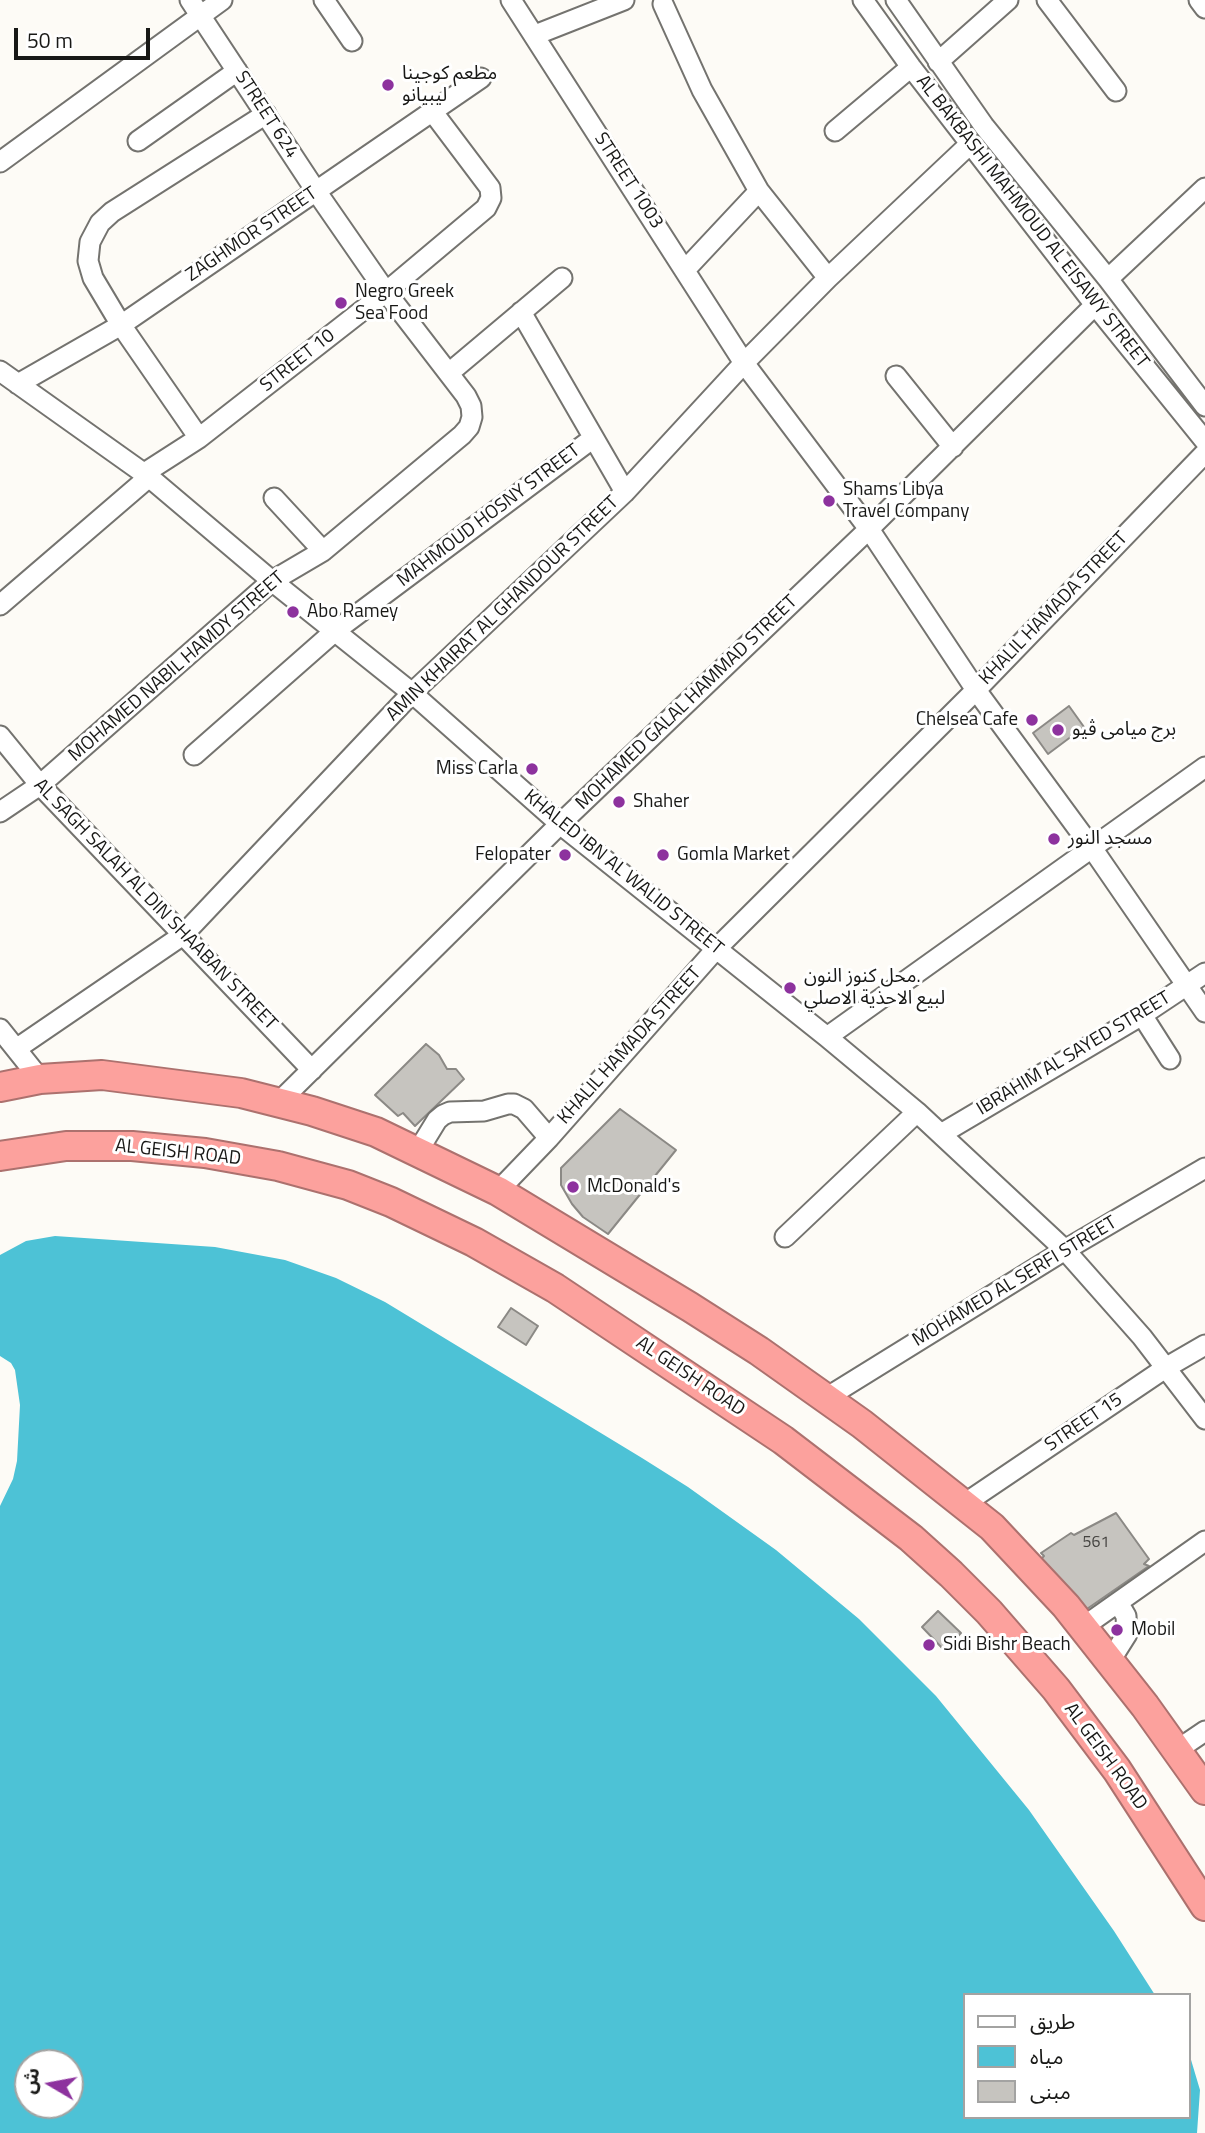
<!DOCTYPE html>
<html>
<head>
<meta charset="utf-8">
<style>
	body { margin:0 }
	#map { position:relative; width:1205px; height:2133px; overflow:hidden; background:#fdfbf6; font-family:"Titillium Web","Noto Sans Arabic",sans-serif }
	canvas { display:block }
	.legend { position:absolute; left:963px; top:1993px; width:228px; height:126px; box-sizing:border-box; background:#fff; border:2px solid #a3a3a2; margin:0; padding:9px 12px; list-style:none; font-size:21px; color:#181816 }
	.legend li { display:flex; align-items:center; gap:14px; height:35px }
	.legend b { width:35px; border:2px solid #a3a3a2 }
	.north { position:absolute; left:14px; top:2049px; width:70px; height:70px; box-sizing:border-box; background:#fff; border:2px solid #a3a3a2; border-radius:50%; rotate:280deg; font-size:19px; font-weight:700; line-height:28px; text-align:center; color:#181816 }
	.north::after { content:''; display:block; margin:auto; width:24px; height:32px; background:#8d329e; clip-path:polygon(50% 0,100% 100%,50% 72%,0 100%) }
	.scale { position:absolute; left:14px; top:28px; width:136px; height:32px; box-sizing:border-box; border:4px solid #181816; border-top:0; padding-left:9px; font-size:21px; line-height:24px; white-space:nowrap; color:#181816; -webkit-text-stroke:5px #fff; paint-order:stroke }
</style>
</head>
<body>
<div id="map">
<canvas width="1205" height="2133"></canvas>
<ul class="legend">
<li><b style="height:9px;background:#fff"></b>طريق</li>
<li><b style="height:19px;background:#4dc2d6"></b>مياه</li>
<li><b style="height:19px;background:#c6c4bf"></b>مبنى</li>
</ul>
<div class="north">ش</div>
<div class="scale">50 m</div>
</div>
<script>
const ctx = document.querySelector('canvas').getContext('2d');
ctx.lineJoin = 'round';
function fill(path, color) { ctx.fillStyle = color; ctx.fill(path, 'evenodd'); }
const toPath = rows => new Path2D(rows.map(r => 'M' + r).join(''));
function stroke(path, color, width, dash) { ctx.strokeStyle = color; ctx.lineWidth = width; ctx.lineCap = dash ? 'butt' : 'round'; ctx.setLineDash(dash || []); ctx.stroke(path); }
function write(font, color, halo, rows, align = 'center') {
  ctx.font = font + ' "Titillium Web","Noto Sans Arabic",sans-serif'; ctx.lineWidth = 6; ctx.setLineDash([]); ctx.textBaseline = 'middle'; ctx.strokeStyle = halo; ctx.fillStyle = color; for (const [text, x, y, turn = 0] of rows) {
    ctx.save(); ctx.translate(x, y); ctx.rotate((+turn || 0) * Math.PI / 180); ctx.textAlign = isNaN(turn) ? turn : align; if (halo) ctx.strokeText(text, 0, 0); ctx.fillText(text, 0, 0); ctx.restore();
  }
}
fill(toPath([
	[55,1236,215,1247,285,1260,336,1278,385,1302,642,1458,688,1487,776,1550,859,1619,936,1696,1029,1810,1114,1931,1155,1995,965,1995,965,2117,1189,2117,1189,2053,1200,2090,1197,2133,0,2133,0,1506,13,1479,17,1461,20,1405,15,1370,11,1363,0,1356,0,1255,26,1241],
	[28,2063,70,2063,70,2105,28,2105]
]), '#4dc2d6');
const building = toPath([
	[1069,706,1084,727,1048,754,1033,733,1069,706],
	[426,1044,439,1055,447,1069,456,1069,464,1079,415,1126,403,1113,398,1116,375,1095,426,1044],
	[620,1109,676,1150,608,1234,583,1217,572,1204,561,1185,561,1168,620,1109],
	[511,1308,538,1326,526,1345,498,1327,511,1308],
	[1116,1513,1149,1559,1144,1564,1149,1566,1084,1611,1039,1561,1044,1556,1041,1553,1071,1533,1074,1535,1116,1513],
	[938,1611,961,1633,944,1650,922,1627,938,1611]
]);
fill(building, '#c6c4bf');
stroke(building, '#8b8985', 2);
const minor = toPath([
	[324,0,352,41],
	[511,0,744,363,869,529,976,690,1092,848,1205,1012],
	[863,0,911,67,1095,305,1205,441],
	[896,0,984,126,1108,279,1205,406],
	[1047,0,1116,91],
	[1199,0,1205,8],
	[663,4,702,90,759,191,828,278],
	[535,35,624,0],
	[938,62,1008,0],
	[835,131,911,67],
	[138,141,237,71],
	[0,162,222,0],
	[685,270,759,191],
	[1108,279,1205,188],
	[521,312,625,492],
	[0,371,149,477,272,581,412,693,560,824,827,1037,917,1112,1065,1250,1142,1337,1205,1419],
	[449,373,562,278],
	[896,376,953,447],
	[18,384,121,325,481,78],
	[199,438,121,325,93,278,88,261,90,242,100,223,112,212,266,114],
	[143,474,199,438,386,292,486,208,491,198,490,188,432,111],
	[274,498,323,551],
	[0,605,149,477],
	[0,736,40,785,312,1070],
	[194,755,335,631,592,439],
	[0,812,40,785,272,581,323,551,462,435,469,427,472,417,471,406,466,396,386,292,316,191,190,0],
	[1142,1015,1170,1059],
	[0,1029,40,1079],
	[827,1037,1205,767],
	[16,1049,183,935,412,693,625,492,744,363,828,278,970,144],
	[279,1102,560,824,869,529,1095,305],
	[941,1134,1142,1015,1205,973],
	[418,1151,437,1120,443,1115,450,1112,484,1111,508,1104,514,1104,524,1109,549,1138],
	[498,1191,549,1138,716,949,976,690,1205,453],
	[785,1237,917,1112],
	[826,1398,1065,1250,1205,1168],
	[964,1504,1167,1367,1205,1345],
	[1083,1627,1205,1541],
	[1110,1661,1127,1634,1126,1616,1119,1604],
	[1177,1750,1205,1731]
]);
const highway = toPath([
	[0,1087,40,1079,102,1075,241,1093,312,1111,376,1132,498,1191,690,1307,759,1351,862,1424,992,1527,1066,1606,1145,1706,1205,1790],
	[0,1156,66,1146,132,1146,205,1153,278,1166,348,1185,391,1202,474,1242,555,1288,783,1440,911,1538,951,1574,989,1612,1056,1689,1117,1770,1205,1906]
]);
stroke(minor, '#74736f', 23);
stroke(highway, '#ac716e', 32);
stroke(minor, '#fff', 19);
stroke(highway, '#fca19d', 28);
for (const [x, y, r, color] of [
	[388,85,7,"#8d329e"],
	[341,303,7,"#8d329e"],
	[829,501,7,"#8d329e"],
	[293,612,7,"#8d329e"],
	[1032,720,7,"#8d329e"],
	[1058,730,7,"#8d329e"],
	[532,769,7,"#8d329e"],
	[619,802,7,"#8d329e"],
	[1054,839,7,"#8d329e"],
	[565,855,7,"#8d329e"],
	[663,855,7,"#8d329e"],
	[790,988,7,"#8d329e"],
	[573,1187,7,"#8d329e"],
	[1117,1630,7,"#8d329e"],
	[929,1645,7,"#8d329e"]
]) { const dot = new Path2D(); dot.arc(x, y, r, 0, 2 * Math.PI); ctx.fillStyle = color; ctx.fill(dot); stroke(dot, '#fff', 2.5); }
write('16px', '#444340', null, [
	["561",1096,1543]
]);
write('19px', '#181816', '#fff', [
	["مطعم كوجينا",402,74],
	["ليبيانو",402,96],
	["Negro Greek",355,292],
	["Sea Food",355,314],
	["Shams Libya",843,490],
	["Travel Company",843,512],
	["Abo Ramey",307,612],
	["Chelsea Cafe",1018,720,"right"],
	["برج ميامى ڤيو",1072,730],
	["Miss Carla",518,769,"right"],
	["Shaher",633,802],
	["مسجد النور",1068,839],
	["Felopater",551,855,"right"],
	["Gomla Market",677,855],
	["محل كنوز النون.",804,977],
	["لبيع الاحذية الاصلي",804,999],
	["McDonald's",587,1187],
	["Mobil",1131,1630],
	["Sidi Bishr Beach",943,1645]
], 'left');
write('19px', '#181816', '#fff', [
	["STREET 624",266,115,57],
	["STREET 1003",628,181,57],
	["AL BAKBASHI MAHMOUD AL EISAWY STREET",1032,222,52],
	["ZAGHMOR STREET",252,235,-34],
	["STREET 10",298,361,-38],
	["MAHMOUD HOSNY STREET",489,516,-37],
	["AMIN KHAIRAT AL GHANDOUR STREET",503,609,-44],
	["KHALIL HAMADA STREET",1054,609,-46],
	["MOHAMED NABIL HAMDY STREET",177,667,-41],
	["MOHAMED GALAL HAMMAD STREET",687,703,-44],
	["KHALED IBN AL WALID STREET",623,873,39],
	["AL SAGH SALAH AL DIN SHAABAN STREET",155,905,46],
	["KHALIL HAMADA STREET",630,1046,-48],
	["IBRAHIM AL SAYED STREET",1074,1054,-31],
	["AL GEISH ROAD",178,1153,6],
	["MOHAMED AL SERFI STREET",1015,1282,-31],
	["AL GEISH ROAD",690,1377,34],
	["STREET 15",1084,1423,-34],
	["AL GEISH ROAD",1105,1757,54]
]);
</script>
</body>
</html>
